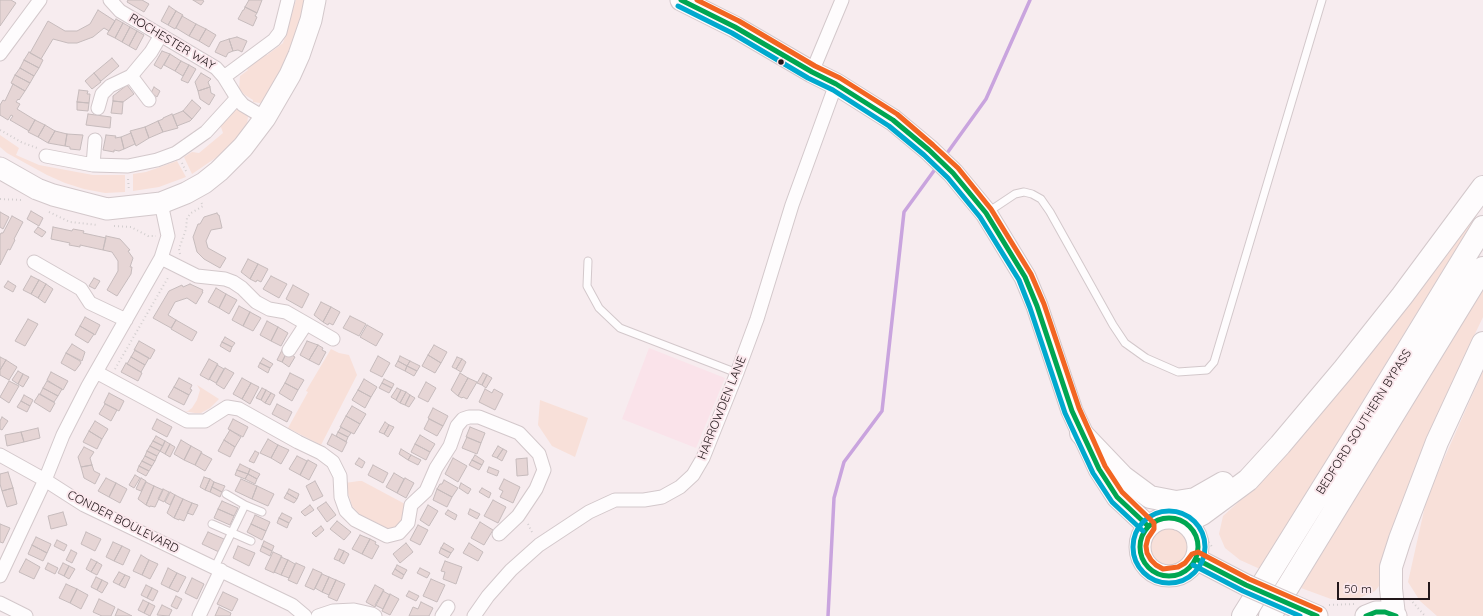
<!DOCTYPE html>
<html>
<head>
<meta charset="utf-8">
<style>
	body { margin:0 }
	#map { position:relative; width:1483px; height:616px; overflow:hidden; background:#f7ecef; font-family:Quicksand,sans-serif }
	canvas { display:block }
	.scale { position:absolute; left:1337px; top:582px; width:93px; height:18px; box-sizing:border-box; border:2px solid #22171a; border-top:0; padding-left:5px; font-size:12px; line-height:14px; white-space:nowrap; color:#22171a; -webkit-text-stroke:3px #fbe8ed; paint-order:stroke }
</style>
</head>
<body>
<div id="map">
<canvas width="1483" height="616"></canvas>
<div class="scale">50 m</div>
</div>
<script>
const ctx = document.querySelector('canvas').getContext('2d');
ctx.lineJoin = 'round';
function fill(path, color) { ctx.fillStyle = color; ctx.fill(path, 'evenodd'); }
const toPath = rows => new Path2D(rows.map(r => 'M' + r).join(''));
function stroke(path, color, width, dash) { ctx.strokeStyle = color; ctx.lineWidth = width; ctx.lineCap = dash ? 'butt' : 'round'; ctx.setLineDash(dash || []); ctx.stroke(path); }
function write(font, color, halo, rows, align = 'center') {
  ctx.font = font + ' Quicksand,sans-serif'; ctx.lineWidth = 4; ctx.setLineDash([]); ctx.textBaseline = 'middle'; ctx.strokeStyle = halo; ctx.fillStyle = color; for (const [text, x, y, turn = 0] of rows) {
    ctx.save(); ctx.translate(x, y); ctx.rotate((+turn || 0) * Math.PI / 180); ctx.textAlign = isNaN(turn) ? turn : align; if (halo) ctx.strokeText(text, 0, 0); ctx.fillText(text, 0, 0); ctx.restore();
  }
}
fill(toPath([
	[649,348,725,378,696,448,622,419]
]), '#fae3ea');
fill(toPath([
	[296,0,309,0,300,40,263,102,260,103,253,102,253,100,245,95,239,89,240,76,248,70,245,67,262,54,267,55,283,43],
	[234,110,239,110,245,113,248,116,247,125,232,143,217,157,192,174,184,157,192,152,199,153,223,133,220,124],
	[0,135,19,148,16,155,39,165,93,175,125,175,125,192,105,193,84,189,65,183,47,175,7,153,0,147],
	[177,161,186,177,159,187,133,191,133,174,146,172],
	[1483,205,1260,569,1240,560,1225,548,1219,534,1223,516,1263,480,1344,385],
	[1483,281,1483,317,1465,355,1423,449,1383,581,1375,591,1355,600,1331,599,1301,588],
	[331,349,339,353,349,355,357,375,321,445,288,428,308,392,306,391],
	[1483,371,1483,616,1437,616,1420,601,1408,582,1427,497],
	[197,385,219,399,210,408,201,413,195,413,184,411,188,411,192,408,197,400,200,390],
	[540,400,588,418,575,457,552,446,538,425],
	[359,481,362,481,405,504,401,521,394,528,390,529,385,528,363,518,352,506,345,483],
	'1149 548a20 20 0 1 1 40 0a20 20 0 1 1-40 0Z'
]), '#f8e0d9');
stroke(toPath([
	[945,156,986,99,1030,0],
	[828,616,834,498,844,462,882,411,904,212,936,168]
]), '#c9a4de', 3.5);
const building = toPath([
	[0,0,11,0,16,3,0,26,0,0],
	[128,0,142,0,149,4,144,12,127,2,128,0],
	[193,0,202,0,204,1,201,5,193,0],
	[249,0,262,0,257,13,245,7,249,0],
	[169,6,176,11,168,25,161,21,169,6],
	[245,7,257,13,255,16,257,17,253,26,238,19,243,10,244,10,245,7],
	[98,10,115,21,109,31,104,28,93,37,77,43,68,43,53,39,41,59,30,53,48,21,65,31,77,31,90,24,98,10],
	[176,11,183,15,175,29,168,25,176,11],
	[182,16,196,24,189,36,176,28,182,16],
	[116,19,123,23,115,38,107,34,116,19],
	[123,23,130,27,122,42,115,38,123,23],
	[196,24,206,29,199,41,189,36,196,24],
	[130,27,137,31,129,46,122,42,130,27],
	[206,29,216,35,209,47,199,41,206,29],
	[137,31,144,35,136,50,129,46,137,31],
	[237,37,247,41,242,52,238,50,233,51,229,39,237,37],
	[229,39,233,51,228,53,226,57,215,52,220,42,229,39],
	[162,51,170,54,161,69,154,65,162,51],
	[29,52,43,60,39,68,24,60,29,52],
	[170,54,181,61,175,71,164,65,170,54],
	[112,58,119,66,101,81,94,73,112,58],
	[24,60,39,68,34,76,20,68,24,60],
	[181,61,189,65,183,76,175,71,181,61],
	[189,65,196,69,188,83,181,80,189,65],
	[20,68,34,76,30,83,15,75,20,68],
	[94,73,101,82,92,89,85,81,94,73],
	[201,73,211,79,208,82,210,87,198,91,195,82,201,73],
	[15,75,30,83,25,91,11,83,15,75],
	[13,84,25,91,19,100,18,99,16,102,20,104,17,109,35,120,29,131,10,120,13,116,11,115,8,120,0,115,0,105,3,100,5,101,13,84],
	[127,85,134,94,123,102,113,101,113,96,127,85],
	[154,87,160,91,157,97,151,93,154,87],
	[210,87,211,93,215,95,209,105,200,99,198,91,210,87],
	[79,90,88,91,87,94,90,94,89,103,77,102,79,90],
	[192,100,201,108,192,119,183,111,192,100],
	[113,101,123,102,122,114,111,113,113,101],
	[77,102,89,103,88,111,77,110,77,102],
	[183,111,192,119,190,121,177,126,173,115,183,111],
	[88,114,111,117,110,128,86,125,88,114],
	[172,114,178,128,163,132,158,121,163,119,163,118,172,114],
	[35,120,45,125,38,137,28,132,35,120],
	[158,121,163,132,149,138,145,127,158,121],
	[45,125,55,131,48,143,38,137,45,125],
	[145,127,149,138,136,146,130,131,145,127],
	[55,131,67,134,65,146,48,143,55,131],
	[131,133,135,144,124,149,121,137,131,133],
	[67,134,83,135,80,150,70,149,70,147,65,146,67,134],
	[106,135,116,136,115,138,121,137,124,149,119,151,114,150,114,152,103,150,106,135],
	[31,211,43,218,39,226,27,219,31,211],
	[0,212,9,217,3,229,0,227,0,212],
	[217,213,218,215,219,215,222,228,211,230,206,241,208,248,226,258,220,268,204,259,197,252,193,237,198,224,200,224,204,217,217,213],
	[12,216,23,222,14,239,15,240,10,250,8,249,0,265,0,235,1,233,3,233,12,216],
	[38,227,46,232,42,237,34,232,38,227],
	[53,227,72,231,73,229,84,231,83,233,106,238,103,250,80,245,80,247,69,245,70,243,51,239,53,227],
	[106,236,120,239,130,250,128,251,133,258,130,267,132,267,131,274,117,296,107,290,118,271,118,261,112,252,103,250,106,236],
	[248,259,258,264,250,279,241,272,248,259],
	[258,264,268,269,261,282,257,280,256,282,250,279,258,264],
	[31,276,39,280,31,294,23,290,31,276],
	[271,276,287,284,279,298,263,289,271,276],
	[94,278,100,281,95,289,89,286,94,278],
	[39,280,46,284,38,298,31,294,39,280],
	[8,281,16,286,13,292,4,287,8,281],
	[46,284,53,289,45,303,38,298,46,284],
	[190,284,203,290,202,292,203,292,196,304,187,298,175,302,168,315,176,320,171,328,153,318,169,291,182,285,183,287,190,284],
	[293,285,309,294,302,308,286,299,293,285],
	[216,288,226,294,219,308,208,302,216,288],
	[226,294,237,300,229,314,219,308,226,294],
	[321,302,331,307,323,322,314,315,321,302],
	[239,306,250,312,243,326,232,320,239,306],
	[331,307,340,312,333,325,329,323,328,325,323,322,331,307],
	[250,312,261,318,253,331,243,326,250,312],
	[350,316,366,324,359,336,343,328,350,316],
	[85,317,100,325,95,335,80,326,85,317],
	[28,319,38,324,25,346,15,341,28,319],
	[176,320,197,332,192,341,171,329,176,320],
	[267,321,278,327,271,341,260,335,267,321],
	[367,325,383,334,376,346,360,337,367,325],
	[80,326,94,334,88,343,75,335,80,326],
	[278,327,288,333,281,346,271,341,278,327],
	[225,337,235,343,232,347,222,342,225,337],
	[139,341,155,350,150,359,134,350,139,341],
	[307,341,318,345,309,360,300,355,307,341],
	[222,342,232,347,230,352,220,346,222,342],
	[72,344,85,352,82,361,66,353,72,344],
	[318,345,323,348,322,350,326,352,319,365,309,360,318,345],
	[434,345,447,352,441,363,428,355,434,345],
	[135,350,149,358,145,365,131,357,135,350],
	[282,350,287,352,282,362,277,360,282,350],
	[287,352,295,357,289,367,282,362,287,352],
	[66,353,80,361,81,363,75,371,61,363,66,353],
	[428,355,441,363,435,373,422,366,428,355],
	[378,356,390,363,382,377,370,371,378,356],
	[400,356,410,361,407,366,398,361,400,356],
	[0,357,6,360,0,370,0,357],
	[131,357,145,365,141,372,127,364,131,357],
	[457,357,462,359,456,369,452,367,457,357],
	[263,358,273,364,270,368,260,363,263,358],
	[209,359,218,364,209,380,200,375,209,359],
	[462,359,466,362,461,372,456,369,462,359],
	[6,360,17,367,9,380,0,375,0,370,6,360],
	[398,361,407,366,405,371,395,366,398,361],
	[410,361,420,366,417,371,407,366,410,361],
	[126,363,142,373,138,381,121,372,126,363],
	[260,363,270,368,268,373,258,367,260,363],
	[217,365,224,369,216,383,209,379,217,365],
	[407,366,417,371,414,376,405,371,407,366],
	[225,368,234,373,224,389,216,384,225,368],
	[18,371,23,374,18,384,12,380,18,371],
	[51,372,68,381,63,390,47,380,51,372],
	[290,373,304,380,298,390,285,383,290,373],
	[460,373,468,378,458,396,451,390,460,373],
	[483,373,487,375,482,385,477,383,483,373],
	[23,374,29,377,23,387,18,384,23,374],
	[487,375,492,378,486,388,482,385,487,375],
	[179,378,192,385,190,389,192,390,189,395,174,387,179,378],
	[242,378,251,383,242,399,233,394,242,378],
	[468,378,477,382,467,399,463,397,462,398,458,396,468,378],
	[364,379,377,387,371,397,358,390,364,379],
	[384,379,394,384,392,388,382,383,384,379],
	[9,381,19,386,9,403,0,397,9,381],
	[47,381,62,389,58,396,43,388,47,381],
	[426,382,436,388,428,402,418,397,426,382],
	[251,383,259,387,250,404,242,399,251,383],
	[285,383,298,390,292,401,279,393,285,383],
	[382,383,392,388,389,393,379,388,382,383],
	[174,387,189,395,184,405,168,397,174,387],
	[43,388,58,396,54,402,40,394,43,388],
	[262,388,266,390,261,400,256,398,262,388],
	[397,388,401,390,396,400,391,397,397,388],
	[485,389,492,393,494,389,503,394,495,410,479,402,485,389],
	[266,390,271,393,265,403,261,400,266,390],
	[358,390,371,397,365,408,352,400,358,390],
	[401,390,406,392,400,403,396,400,401,390],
	[406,392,410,395,405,405,400,403,406,392],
	[109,393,124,401,119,411,104,403,109,393],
	[271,393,275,395,270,405,265,403,271,393],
	[39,394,55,403,50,412,34,402,39,394],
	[24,395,33,400,30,406,21,401,24,395],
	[410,395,415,398,409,407,405,405,410,395],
	[21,401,30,406,27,412,17,407,21,401],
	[105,404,117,410,111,421,99,414,105,404],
	[277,404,292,412,287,422,272,414,277,404],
	[352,406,366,414,360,424,346,416,352,406],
	[433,408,448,416,443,426,428,418,433,408],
	[346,416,360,424,354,434,340,427,346,416],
	[2,417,8,421,2,430,0,429,0,421,2,417],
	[157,419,172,427,167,437,152,429,157,419],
	[233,419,248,427,243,437,228,429,233,419],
	[429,419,443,426,437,436,424,429,429,419],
	[95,421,108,429,102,439,89,431,95,421],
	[385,422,389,425,384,434,379,432,385,422],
	[389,425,394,427,388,437,384,434,389,425],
	[341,427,351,433,348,437,338,432,341,427],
	[470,427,485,433,481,443,466,437,470,427],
	[38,428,40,438,24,442,21,432,38,428],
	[230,430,241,437,235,447,224,440,230,430],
	[89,431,102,439,97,449,83,442,89,431],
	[21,432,24,442,7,446,5,435,21,432],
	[338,432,348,437,346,442,336,436,338,432],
	[332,434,347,442,342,452,327,444,332,434],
	[420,435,435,444,430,452,415,444,420,435],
	[156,436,165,441,163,446,153,441,156,436],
	[467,437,481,443,477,454,462,448,467,437],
	[268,439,278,445,271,458,260,453,268,439],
	[181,440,191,446,184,460,174,454,181,440],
	[224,440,235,447,230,457,218,451,224,440],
	[153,441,163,446,160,451,150,446,153,441],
	[165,441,170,444,165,454,160,451,165,441],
	[170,444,175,447,170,457,165,454,170,444],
	[415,444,430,452,426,460,411,452,415,444],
	[278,445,289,450,281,464,271,458,278,445],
	[150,446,160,451,157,456,147,451,150,446],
	[191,446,202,452,195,465,184,460,191,446],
	[498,446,503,449,497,458,492,456,498,446],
	[84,447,94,452,90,458,92,465,81,467,78,457,84,447],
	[401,449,411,455,408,460,399,454,401,449],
	[503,449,507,451,502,461,497,458,503,449],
	[147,451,157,456,155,461,145,456,147,451],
	[255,451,259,453,254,463,249,461,255,451],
	[201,453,212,459,205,471,195,465,201,453],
	[411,455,421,460,418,465,408,460,411,455],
	[475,455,484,461,482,465,472,460,475,455],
	[145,456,155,461,152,466,142,461,145,456],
	[297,456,307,461,300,475,289,469,297,456],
	[359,458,365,462,362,468,355,464,359,458],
	[453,458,467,466,458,482,445,474,453,458],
	[527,458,528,475,517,476,516,459,527,458],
	[308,460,317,465,309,480,300,475,308,460],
	[472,460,482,465,479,470,469,465,472,460],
	[142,461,152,466,149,471,139,466,142,461],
	[240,464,250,469,248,474,237,470,240,464],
	[92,465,94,471,100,474,95,484,84,478,81,467,92,465],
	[373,465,388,473,383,483,368,475,373,465],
	[139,466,149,471,146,476,137,471,139,466],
	[489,467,499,471,497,476,487,472,489,467],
	[250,469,260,474,257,479,248,474,250,469],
	[237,470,248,474,245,479,235,475,237,470],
	[8,472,13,488,2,491,0,484,0,474,8,472],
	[394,473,404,479,397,493,386,487,394,473],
	[248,474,257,479,255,484,245,479,248,474],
	[135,475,140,478,134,488,129,485,135,475],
	[204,477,210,479,205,490,200,487,204,477],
	[106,478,116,483,109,497,98,491,106,478],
	[141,478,146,481,141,491,136,489,141,478],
	[405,478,414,483,406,498,397,493,405,478],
	[210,479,214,482,210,492,205,490,210,479],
	[241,479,257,486,252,499,235,491,241,479],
	[504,479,520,487,513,503,500,497,503,491,499,489,504,479],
	[444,480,458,488,452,497,437,489,440,484,442,484,444,480],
	[315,481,323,496,313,501,306,486,315,481],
	[146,482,154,486,146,505,138,499,146,482],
	[214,482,225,486,222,492,212,487,214,482],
	[116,483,127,489,120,503,109,497,116,483],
	[461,483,471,489,468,494,459,488,461,483],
	[154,486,163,490,155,507,150,506,150,507,146,505,154,486],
	[257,486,274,494,268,506,252,499,257,486],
	[212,487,222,492,220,497,210,492,212,487],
	[13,488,17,504,7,507,2,491,13,488],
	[482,488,491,493,489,498,479,492,482,488],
	[163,489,169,492,164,502,158,499,163,489],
	[289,489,299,494,297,499,287,493,289,489],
	[437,489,452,497,447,507,433,500,437,489],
	[170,492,175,495,170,505,165,502,170,492],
	[287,493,297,499,294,503,284,498,287,493],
	[175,495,183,499,174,518,167,513,175,495],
	[183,499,192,503,184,521,179,519,179,520,174,518,183,499],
	[493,500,506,507,498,523,484,516,493,500],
	[222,501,238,508,234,516,218,509,222,501],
	[326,502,336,515,327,522,317,508,326,502],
	[192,503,198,505,193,515,187,513,192,503],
	[310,505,314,510,305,516,301,512,310,505],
	[428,505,438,511,429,526,420,520,428,505],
	[218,509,234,516,230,525,214,518,218,509],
	[470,509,480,514,477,519,468,514,470,509],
	[448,510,457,515,455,520,445,514,448,510],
	[63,512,67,525,51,529,48,516,63,512],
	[282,513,292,518,289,523,279,518,282,513],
	[255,515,270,522,266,531,251,524,255,515],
	[279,518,289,523,287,528,277,523,279,518],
	[337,521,351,532,344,540,330,529,337,521],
	[480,522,493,530,484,545,471,538,480,522],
	[0,524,10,528,3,543,0,542,0,524],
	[251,524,266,531,262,540,247,532,251,524],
	[418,525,428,530,420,545,410,540,418,525],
	[321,526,324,530,316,537,312,533,321,526],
	[86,532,101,539,95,551,81,544,86,532],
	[208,532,224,539,219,552,202,544,208,532],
	[360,535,370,539,362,554,352,549,360,535],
	[36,537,51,544,47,553,32,545,36,537],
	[370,539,376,542,375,544,379,546,372,559,362,554,370,539],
	[57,540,67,545,64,551,54,546,57,540],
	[264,541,274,546,272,551,262,546,264,541],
	[113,542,122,546,114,561,106,557,113,542],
	[406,543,413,552,400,563,393,554,406,543],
	[444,543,454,549,451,553,441,548,444,543],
	[469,543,483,552,478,561,463,553,469,543],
	[32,545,47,553,43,561,28,554,32,545],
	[122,546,130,550,123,565,114,561,122,546],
	[238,546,255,553,249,566,233,558,238,546],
	[262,546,272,551,270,556,260,551,262,546],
	[441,548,451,553,448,558,439,553,441,548],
	[339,549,344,551,339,561,334,559,339,549],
	[71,550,77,553,72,563,66,560,71,550],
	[344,551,349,554,344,564,339,561,344,551],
	[273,552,282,556,274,573,265,569,273,552],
	[141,555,149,560,142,575,133,571,141,555],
	[281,557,288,560,281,575,274,572,281,557],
	[26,559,40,567,34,579,19,572,26,559],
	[91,559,97,562,91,572,86,569,91,559],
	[149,560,158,564,150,579,142,575,149,560],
	[288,560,295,564,289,578,281,575,288,560],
	[445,561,462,567,456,584,443,579,445,572,441,571,445,561],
	[97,562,102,565,97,575,91,572,97,562],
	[48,563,58,568,55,574,45,569,48,563],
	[63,563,69,566,64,576,58,573,63,563],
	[296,563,305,567,297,584,288,580,296,563],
	[397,565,407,570,404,575,395,569,397,565],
	[69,566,75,569,69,579,64,576,69,566],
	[168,568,177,573,169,588,161,584,168,568],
	[420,568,430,573,427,578,417,573,420,568],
	[313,569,322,573,314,590,305,586,313,569],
	[395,569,404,575,402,579,392,574,395,569],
	[119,572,125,575,119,585,113,582,119,572],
	[177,573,186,577,178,592,169,588,177,573],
	[322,574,329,577,322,592,315,588,322,574],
	[125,575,130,577,125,588,119,585,125,575],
	[96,577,102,580,97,590,91,587,96,577],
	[329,577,336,580,329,595,322,592,329,577],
	[192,578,204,584,197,599,185,593,192,578],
	[431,579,445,585,437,602,423,596,431,579],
	[102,580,108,583,102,593,97,590,102,580],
	[336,580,345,584,337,601,328,597,336,580],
	[66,584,77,589,70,603,59,598,66,584],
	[146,585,152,588,147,598,141,595,146,585],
	[375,585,384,590,375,607,366,602,375,585],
	[152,588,158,591,153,601,147,598,152,588],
	[77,589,88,595,81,609,70,603,77,589],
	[383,591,390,595,383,609,375,605,383,591],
	[409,591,419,596,416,601,406,596,409,591],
	[223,592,238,599,232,611,217,604,223,592],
	[390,594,399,599,390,615,382,611,390,594],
	[176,596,182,599,177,609,171,606,176,596],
	[99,599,115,607,111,616,102,616,93,612,99,599],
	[143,600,149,603,144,613,138,610,143,600],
	[421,602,433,608,429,616,409,616,413,607,418,609,421,602],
	[149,603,155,606,150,616,144,613,149,603],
	[162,605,172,610,169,616,157,615,162,605],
	[219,607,231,613,230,616,215,616,219,607],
	[118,609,132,616,115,616,118,609]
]);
fill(building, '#e6d5d5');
stroke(building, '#c6bbbc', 1);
const service = toPath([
	[988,212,1015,194,1024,192,1032,194,1041,199,1050,212,1113,325,1125,343,1146,358,1178,372,1207,370,1214,362,1322,0],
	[588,261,587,286,599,308,620,328,737,373],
	[226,494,245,505],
	[212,524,251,541],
	[215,567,245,505,262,512]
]);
const minor = toPath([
	[110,0,120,11,216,68,224,77,237,98,243,105,265,118],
	[0,54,40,0],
	[812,72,842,0],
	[131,76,149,100],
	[224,77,274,40,280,32,288,0],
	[98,108,102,94,110,86,131,76,151,52,161,35],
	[46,156,93,165,128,166,157,160,176,153,206,132,237,98],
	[93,165,95,140],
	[161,203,168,236,161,258,88,386,63,435,45,480,84,505,292,605,305,616],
	[161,258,197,276,225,279,233,282,242,288,256,302,269,309,286,312,333,339],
	[34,262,81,289,90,303,126,320],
	[289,350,306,324],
	[96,372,187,421,205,421,227,407,239,409,298,442,321,453,333,462,340,476,341,497,346,511,355,520,387,536,399,533,408,523,411,505,426,491,436,468,450,446,457,426,463,419,469,417,479,417,519,433,539,454,544,470,536,489,518,516,499,534],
	[0,455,45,480,0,576],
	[0,603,26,616],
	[199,616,221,570],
	[318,616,333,611,354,610,372,614,375,616],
	[442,616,448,607],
	[474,616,488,596,511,570,539,545,589,512,615,500,644,500,662,497,680,487,693,475,703,458,737,373,757,319,792,205,836,84]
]);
const primary = toPath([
	[681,0,735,27,812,72,836,84,893,120,929,150,953,173,986,213,1025,277,1037,306,1072,411,1099,469,1117,497,1148,526],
	[0,168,37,189,53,195,107,209,161,203,186,193,204,183,219,171,243,147,265,118,290,75,299,55,311,20,315,0],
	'1140 547a29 29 0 1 1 58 0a29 29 0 1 1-58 0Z',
	[1196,559,1246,585],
	[1294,606,1317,616],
	[1366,616,1376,612,1385,612,1396,616]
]);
const trunk = toPath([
	[1081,433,1123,477,1150,497,1176,502,1195,499,1223,483],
	[1178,519,1196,517,1202,514,1248,480,1280,445,1344,369,1402,296,1483,187],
	[1394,615,1391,589,1391,567,1400,539,1437,442,1483,343],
	[1243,616,1365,420,1483,227],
	[1270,616,1483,268]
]);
stroke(service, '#d3c8cb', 9);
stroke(minor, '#d3c8cb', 15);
stroke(primary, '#d3c8cb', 23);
stroke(trunk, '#d3c8cb', 24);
stroke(toPath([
	[0,130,21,142,37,148],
	[182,163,187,173],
	[128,179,129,190],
	[0,199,21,200],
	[49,212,70,222,98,225],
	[114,226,131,227,148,236,156,236],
	[180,254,179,249,186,229,187,218,191,213,203,206,201,202],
	[115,369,169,276],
	[528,524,533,534],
	[1204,531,1208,541,1213,548],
	[1410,599,1425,616],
	[1329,605,1354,604]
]), '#d3cecf', 2, [1, 3]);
stroke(service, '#fefcfd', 7);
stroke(minor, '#fefcfd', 13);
stroke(primary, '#fefcfd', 21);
stroke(trunk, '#fefcfd', 22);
const primaryBridge = toPath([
	[1246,585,1294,606]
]);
stroke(primaryBridge, '#d3c8cb', 23, []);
stroke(primaryBridge, '#fefcfd', 21);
stroke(toPath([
	[681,0,735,27,812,72,836,84,893,120,929,150,953,173,986,213,1025,277,1037,306,1072,411,1099,469,1117,497,1148,526],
	'1140 547a29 29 0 1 1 58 0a29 29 0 1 1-58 0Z',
	[1196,559,1246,585,1317,616],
	[1366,616,1376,612,1385,612,1396,616]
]), '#00a651', 5);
stroke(toPath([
	[678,6,732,33,808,78,833,90,889,126,924,155,948,178,980,217,1019,280,1030,308,1065,413,1093,473,1112,502,1143,531],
	'1133 547a36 36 0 1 1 72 0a36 36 0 1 1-72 0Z',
	[1193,565,1243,591,1300,616]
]), '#00a9ce', 5);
stroke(toPath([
	[697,0,739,21,815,66,840,78,897,114,933,145,958,168,991,209,1031,274,1044,304,1079,408,1105,466,1122,492,1154,523,1154,529,1148,538,1146,546,1147,553,1151,560,1156,565,1163,569,1178,567,1185,563,1192,554,1198,552,1249,579,1320,610]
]), '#f26522', 5);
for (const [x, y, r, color] of [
	[781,62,3.5,"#22171a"]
]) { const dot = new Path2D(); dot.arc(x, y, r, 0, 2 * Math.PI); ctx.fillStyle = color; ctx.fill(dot); stroke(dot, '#fbe8ed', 1.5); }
write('12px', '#22171a', '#fbe8ed', [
	["ROCHESTER WAY",172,42,31],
	["HARROWDEN LANE",722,408,-68],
	["BEDFORD SOUTHERN BYPASS",1364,422,-58],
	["CONDER BOULEVARD",123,522,27]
]);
</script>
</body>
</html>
